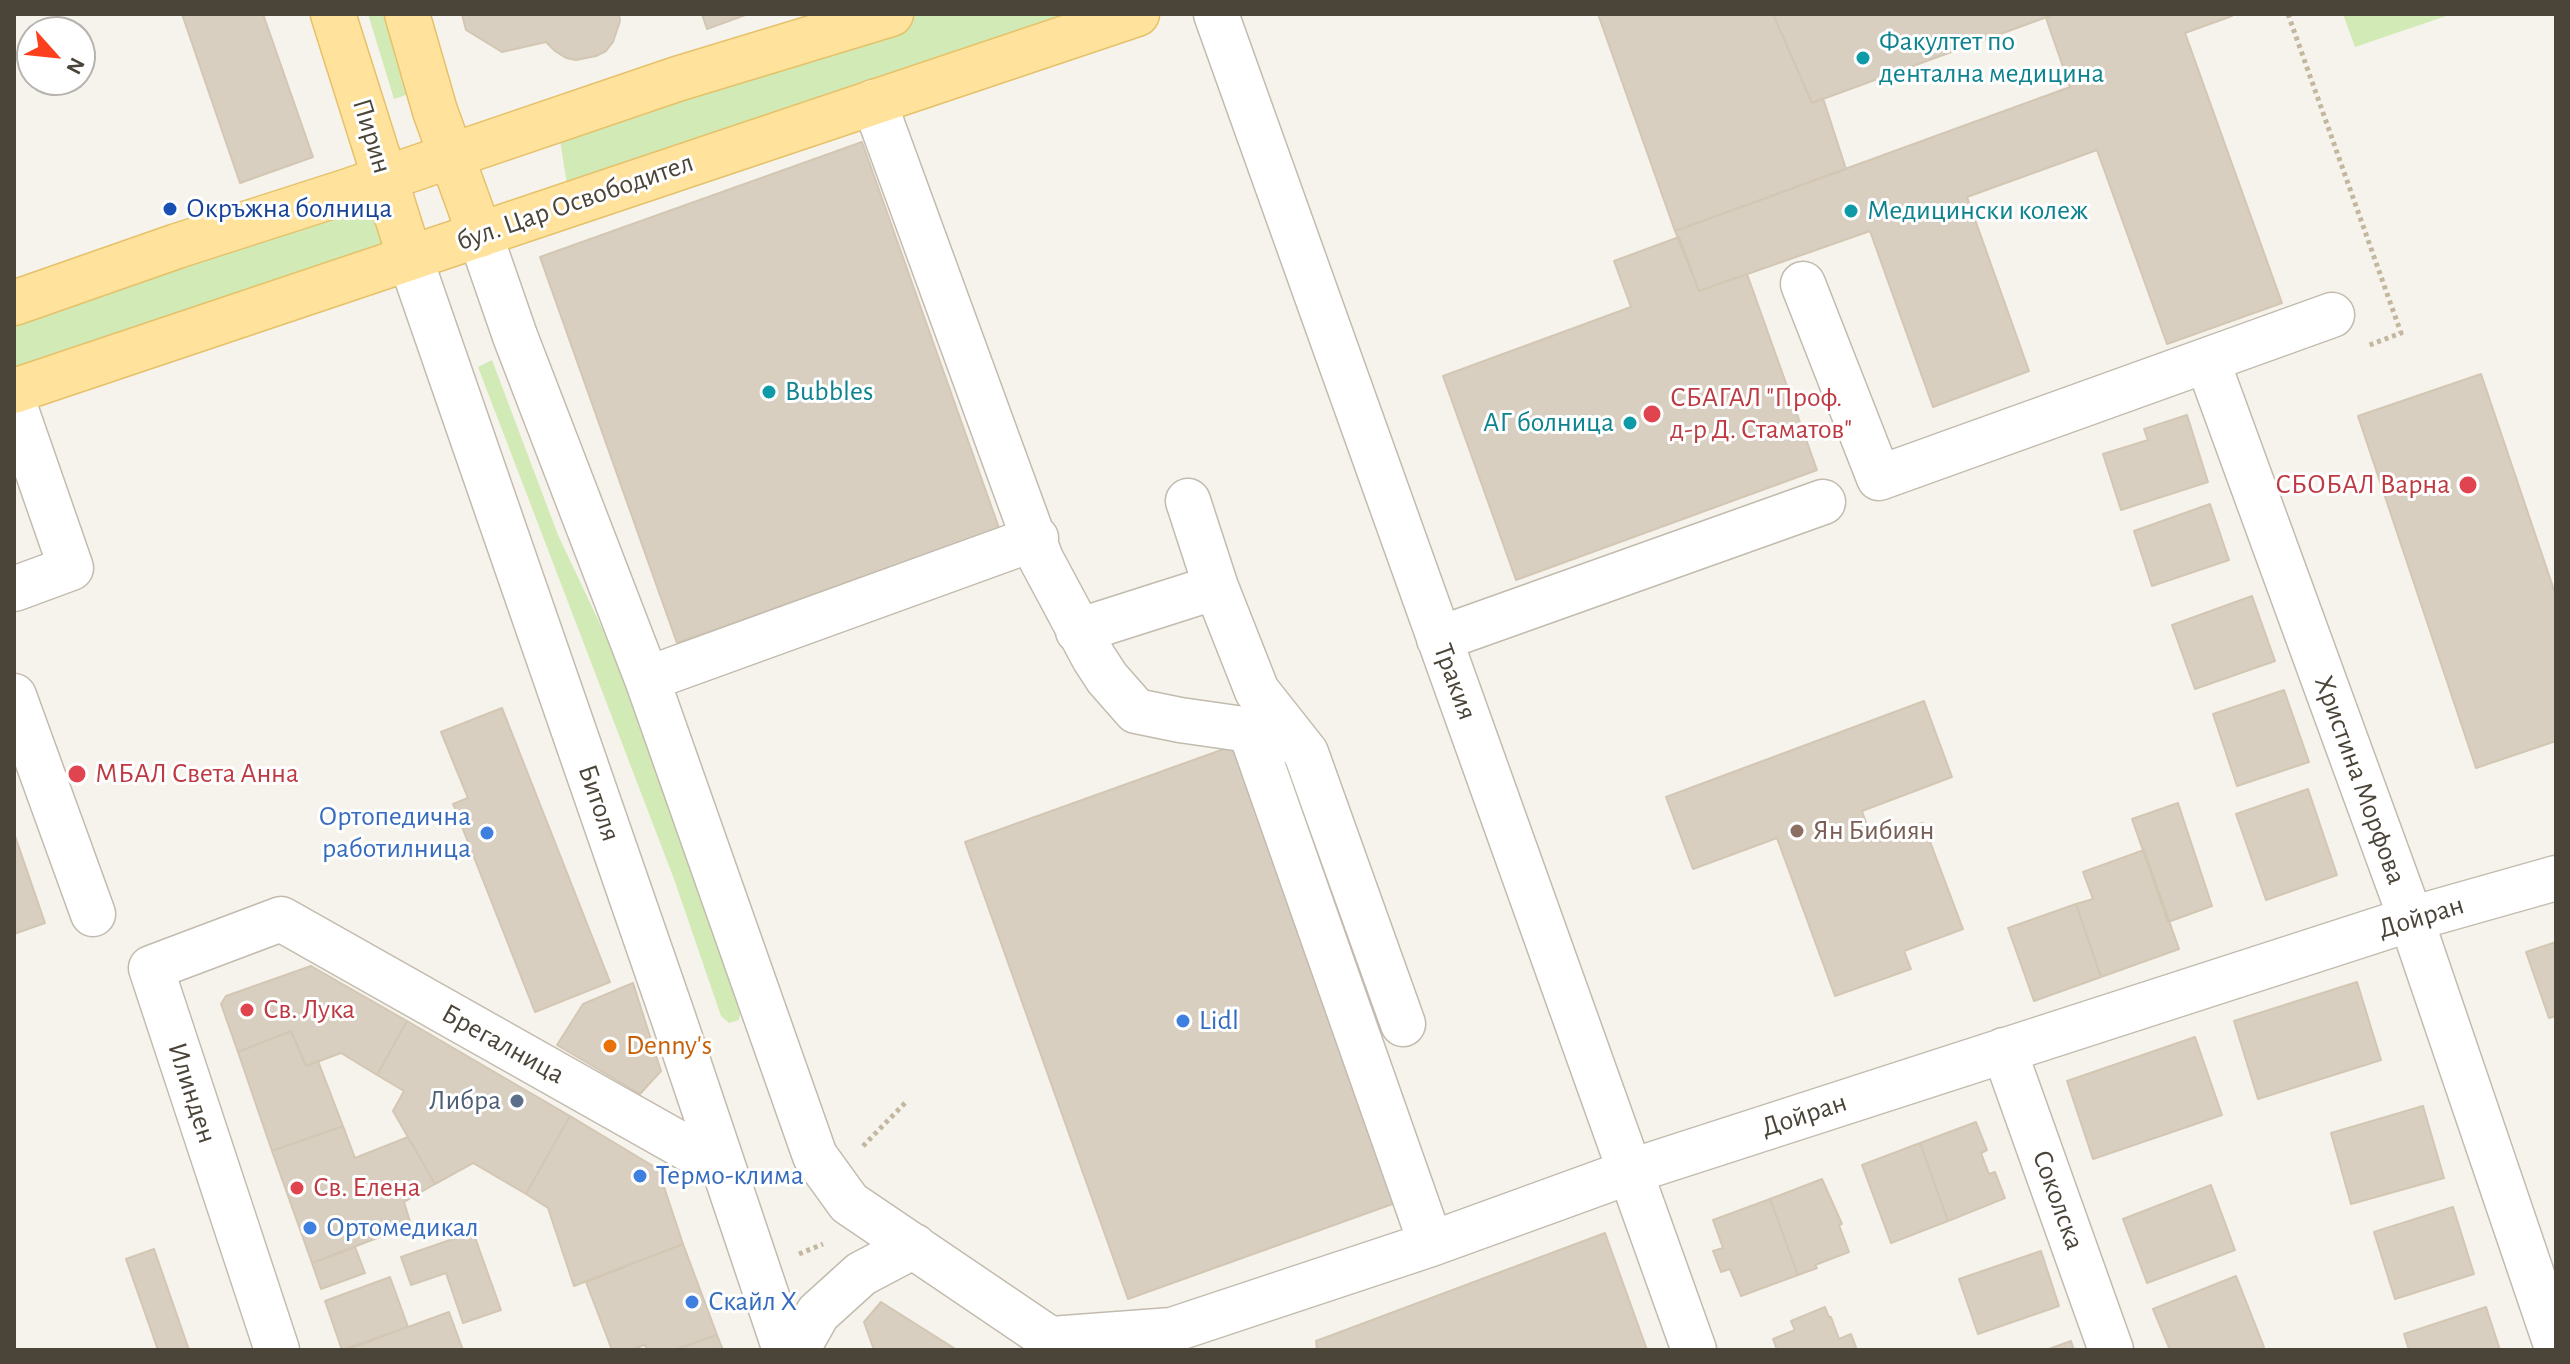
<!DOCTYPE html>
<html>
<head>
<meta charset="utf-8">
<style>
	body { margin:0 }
	#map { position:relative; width:2570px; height:1364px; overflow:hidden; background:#f6f3ec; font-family:"Alegreya Sans",sans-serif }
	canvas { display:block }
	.frame { position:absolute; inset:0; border:16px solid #4b4439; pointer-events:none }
	.north { position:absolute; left:16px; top:16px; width:80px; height:80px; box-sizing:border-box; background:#fff; border:2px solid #b7b4b0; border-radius:50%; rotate:117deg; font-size:22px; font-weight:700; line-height:32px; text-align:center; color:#4b4439 }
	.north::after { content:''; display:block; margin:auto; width:28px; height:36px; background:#fc3f1d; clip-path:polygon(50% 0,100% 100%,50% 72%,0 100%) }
</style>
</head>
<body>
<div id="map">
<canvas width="2570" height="1364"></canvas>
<div class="frame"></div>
<div class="north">N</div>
</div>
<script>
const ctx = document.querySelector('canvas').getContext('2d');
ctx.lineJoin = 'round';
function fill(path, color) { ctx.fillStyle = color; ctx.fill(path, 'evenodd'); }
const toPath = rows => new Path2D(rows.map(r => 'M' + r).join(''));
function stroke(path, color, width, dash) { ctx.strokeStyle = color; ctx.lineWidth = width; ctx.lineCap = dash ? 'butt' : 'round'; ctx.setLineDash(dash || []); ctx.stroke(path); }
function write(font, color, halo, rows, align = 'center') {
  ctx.font = font + ' "Alegreya Sans",sans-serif'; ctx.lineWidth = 6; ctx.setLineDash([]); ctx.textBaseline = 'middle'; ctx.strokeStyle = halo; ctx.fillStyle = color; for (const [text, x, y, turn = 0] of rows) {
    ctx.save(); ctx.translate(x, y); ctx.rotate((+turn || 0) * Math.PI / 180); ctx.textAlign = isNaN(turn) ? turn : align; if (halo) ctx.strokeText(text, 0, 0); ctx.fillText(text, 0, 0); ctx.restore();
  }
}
fill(toPath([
	[368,14,392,14,418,91,394,99],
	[893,14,1137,14,570,204,557,121],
	[2343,14,2452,14,2355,47],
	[385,178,410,258,14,391,14,304],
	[492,360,558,535,635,698,741,1009,739,1020,729,1023,721,1016,674,879,478,367]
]), '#d2eab5');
const building = toPath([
	[182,14,263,14,313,157,240,183,182,14],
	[462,14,619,14,620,21,613,42,606,51,596,56,576,60,566,58,555,51,546,42,502,52,466,30,462,14],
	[702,14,748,14,707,29,702,14],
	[1598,14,1773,14,1812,103,1823,98,1846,169,1675,231,1598,14],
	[1773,14,2055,14,1812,103,1773,14],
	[2055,14,2231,14,2232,16,2185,33,2282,303,2167,344,2097,150,1967,197,2029,371,1933,407,1870,231,1699,291,1675,231,2070,87,2046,18,2055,14],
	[862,142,999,528,677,643,540,257,862,142],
	[1679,237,1699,291,1747,274,1817,470,1516,580,1443,376,1631,307,1614,261,1679,237],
	[2481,374,2556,596,2556,741,2476,768,2358,416,2481,374],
	[2187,415,2208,482,2121,510,2103,454,2148,440,2144,429,2187,415],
	[2210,504,2229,560,2152,586,2134,531,2210,504],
	[2252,596,2275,661,2195,689,2172,625,2252,596],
	[2284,690,2309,762,2237,786,2213,714,2284,690],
	[1924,701,1952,777,1862,811,1872,841,1923,823,1963,929,1904,951,1911,969,1835,996,1777,838,1693,869,1666,797,1924,701],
	[502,708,610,982,535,1012,453,804,468,798,441,732,502,708],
	[1238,744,1401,1201,1128,1299,965,842,1238,744],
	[2308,789,2337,875,2266,900,2236,814,2308,789],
	[2178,803,2212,906,2168,922,2132,819,2178,803],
	[14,833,45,923,14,934,14,833],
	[2144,850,2179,949,2101,977,2076,904,2093,899,2083,872,2144,850],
	[2076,904,2101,977,2034,1001,2008,928,2076,904],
	[2556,942,2556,1016,2549,1018,2526,952,2556,942],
	[311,966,407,1021,377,1075,341,1053,306,1066,291,1031,238,1052,221,1004,226,996,311,966],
	[2357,982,2381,1060,2258,1099,2234,1021,2357,982],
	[633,983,661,1071,640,1094,557,1045,583,1004,633,983],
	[407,1021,570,1116,526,1194,473,1163,435,1184,393,1111,404,1091,377,1075,407,1021],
	[291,1031,306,1066,318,1061,343,1126,272,1151,238,1052,291,1031],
	[2195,1037,2222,1115,2093,1159,2067,1081,2195,1037],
	[2423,1106,2444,1178,2351,1204,2331,1133,2423,1106],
	[570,1116,658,1169,683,1244,574,1286,548,1208,526,1194,570,1116],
	[1976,1122,1987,1150,1981,1153,1989,1174,1995,1172,2005,1198,1948,1221,1920,1143,1976,1122],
	[343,1126,355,1158,408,1137,435,1184,404,1202,411,1225,312,1263,272,1151,343,1126],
	[1920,1143,1948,1221,1891,1243,1862,1165,1920,1143],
	[1822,1179,1842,1224,1839,1225,1849,1252,1815,1265,1817,1268,1798,1275,1770,1199,1822,1179],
	[2211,1185,2235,1250,2147,1283,2123,1219,2211,1185],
	[1770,1199,1798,1275,1741,1296,1730,1269,1721,1272,1713,1251,1723,1248,1713,1220,1770,1199],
	[2453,1207,2474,1274,2395,1299,2374,1232,2453,1207],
	[473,1232,501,1310,463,1323,446,1273,411,1285,401,1257,473,1232],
	[1605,1233,1647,1350,1317,1350,1316,1341,1605,1233],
	[683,1244,717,1335,674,1350,647,1350,645,1345,630,1350,612,1350,586,1282,683,1244],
	[355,1247,365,1273,321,1289,312,1263,355,1247],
	[154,1249,189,1350,158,1350,126,1259,154,1249],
	[2041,1251,2059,1306,1978,1334,1959,1279,2041,1251],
	[2236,1276,2264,1347,2257,1350,2170,1350,2153,1309,2236,1276],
	[390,1277,408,1327,342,1350,325,1301,390,1277],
	[881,1302,957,1350,874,1350,864,1322,881,1302],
	[1825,1307,1829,1317,1831,1317,1839,1339,1851,1334,1857,1350,1777,1350,1773,1339,1795,1330,1791,1321,1825,1307],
	[2486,1307,2500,1350,2409,1350,2404,1334,2486,1307],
	[449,1312,463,1350,345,1350,408,1327,449,1312],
	[717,1335,723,1350,674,1350,717,1335],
	[2071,1341,2074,1350,2046,1350,2071,1341]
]);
fill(building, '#d8cfc1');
stroke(building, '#d3c7b4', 2);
const minor = toPath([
	[1216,14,1694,1350],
	[874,102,1041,559,1094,658,1107,678,1136,711,1180,720,1250,730,1431,1244],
	[480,235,515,336,647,679,815,1156,849,1203,1066,1350],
	[410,258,673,1017,785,1350],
	[1803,284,1879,478,2207,360],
	[2332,315,2207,360,2411,919,2556,1345],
	[14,404,71,568,14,589],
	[1188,501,1216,587,1257,691,1306,753,1403,1024],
	[1078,631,1216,587],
	[1439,639,1823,502],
	[647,679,1036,538],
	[14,696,93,914],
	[2004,1050,2111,1350],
	[1051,1339,1172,1330,1431,1244,1632,1171,2411,919,2556,878],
	[277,1350,151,968,281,919,724,1169],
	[797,1350,818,1313,861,1274,914,1246]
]);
const major = toPath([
	[333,14,410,258],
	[407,14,435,111,480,235],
	[14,303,177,246,345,192,677,79,891,14],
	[14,391,1137,14]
]);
stroke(minor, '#c2bbae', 47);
stroke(major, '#e6c16a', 47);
stroke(toPath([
	[2288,14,2401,333,2367,346],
	[863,1146,907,1101],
	[799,1254,823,1244]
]), '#c4b79f', 5, [4, 4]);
stroke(minor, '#fff', 44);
stroke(major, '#ffe39c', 44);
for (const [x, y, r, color] of [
	[1863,58,8,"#0f9aa8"],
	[170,209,8,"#1a4fb4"],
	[1851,211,8,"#0f9aa8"],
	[769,392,8,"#0f9aa8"],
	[1652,414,10,"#e0444e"],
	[1630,423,8,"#0f9aa8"],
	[2468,485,10,"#e0444e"],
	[77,774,10,"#e0444e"],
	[1797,831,8,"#8d6e63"],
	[487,833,8,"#3f7fe0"],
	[247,1010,8,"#e0444e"],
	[1183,1021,8,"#3f7fe0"],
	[610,1046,8,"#e8710a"],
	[517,1101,8,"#5c6f8a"],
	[640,1176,8,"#3f7fe0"],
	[297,1188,8,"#e0444e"],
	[310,1228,8,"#3f7fe0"],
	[692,1302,8,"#3f7fe0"]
]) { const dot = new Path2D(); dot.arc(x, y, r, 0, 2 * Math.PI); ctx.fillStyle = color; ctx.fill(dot); stroke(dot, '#fff', 3); }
write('28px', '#0d838f', '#fff', [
	["Факултет по",1879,42],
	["дентална медицина",1879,74],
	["Медицински колеж",1867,211],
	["Bubbles",785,392],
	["АГ болница",1614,423,"right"]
], 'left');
write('28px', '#4b4439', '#fff', [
	["Пирин",372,136,73],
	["бул. Цар Освободител",575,202,-19],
	["Тракия",1455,682,70],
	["Христина Морфова",2360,780,70],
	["Битоля",599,803,71],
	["Дойран",2421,917,-17],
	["Брегалница",503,1044,29],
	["Илинден",192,1093,72],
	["Дойран",1804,1115,-18],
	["Соколска",2058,1200,70]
]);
write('28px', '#164399', '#fff', [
	["Окръжна болница",186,209]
], 'left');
write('28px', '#be3a42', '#fff', [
	["СБАГАЛ \"Проф.",1670,398],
	["д-р Д. Стаматов\"",1670,430],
	["СБОБАЛ Варна",2450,485,"right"],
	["МБАЛ Света Анна",95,774],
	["Св. Лука",263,1010],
	["Св. Елена",313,1188]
], 'left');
write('28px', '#366cbe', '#fff', [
	["Ортопедична",471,817,"right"],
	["работилница",471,849,"right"],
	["Lidl",1199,1021],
	["Термо-клима",656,1176],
	["Ортомедикал",326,1228],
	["Скайл Х",708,1302]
], 'left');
write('28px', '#785e54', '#fff', [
	["Ян Бибиян",1813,831]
], 'left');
write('28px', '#c56008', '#fff', [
	["Denny's",626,1046]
], 'left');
write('28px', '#4e5e75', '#fff', [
	["Либра",501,1101]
], 'right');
</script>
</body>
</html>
